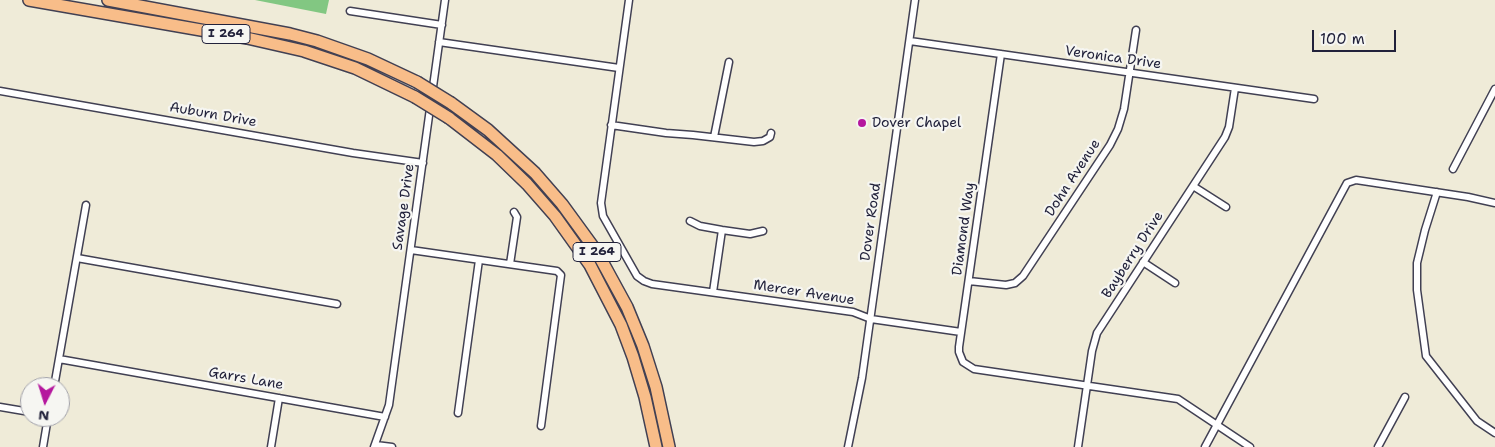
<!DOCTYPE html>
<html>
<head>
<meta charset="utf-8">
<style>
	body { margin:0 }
	#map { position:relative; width:1495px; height:447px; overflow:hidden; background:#efebd8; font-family:"Shantell Sans",sans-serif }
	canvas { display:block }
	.north { position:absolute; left:20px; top:377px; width:50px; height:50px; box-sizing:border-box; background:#f6f6f2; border:1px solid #a1a1a9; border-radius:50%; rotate:185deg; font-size:14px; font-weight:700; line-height:20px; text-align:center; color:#22223b }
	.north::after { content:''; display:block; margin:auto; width:18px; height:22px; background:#b5179e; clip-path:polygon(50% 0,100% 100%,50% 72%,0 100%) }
	.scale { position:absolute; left:1312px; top:30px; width:84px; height:22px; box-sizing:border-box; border:2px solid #22223b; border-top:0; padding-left:6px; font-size:15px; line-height:18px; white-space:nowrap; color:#22223b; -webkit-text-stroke:4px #f6f6f2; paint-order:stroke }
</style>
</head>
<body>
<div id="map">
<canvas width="1495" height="447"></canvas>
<div class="north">N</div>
<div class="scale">100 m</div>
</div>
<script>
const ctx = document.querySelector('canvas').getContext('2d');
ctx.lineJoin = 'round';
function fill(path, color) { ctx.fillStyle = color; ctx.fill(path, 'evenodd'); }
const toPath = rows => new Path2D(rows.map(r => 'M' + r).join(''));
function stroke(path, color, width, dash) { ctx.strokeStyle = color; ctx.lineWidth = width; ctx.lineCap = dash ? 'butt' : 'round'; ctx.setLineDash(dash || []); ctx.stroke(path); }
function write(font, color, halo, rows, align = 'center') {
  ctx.font = font + ' "Shantell Sans",sans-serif'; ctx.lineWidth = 4.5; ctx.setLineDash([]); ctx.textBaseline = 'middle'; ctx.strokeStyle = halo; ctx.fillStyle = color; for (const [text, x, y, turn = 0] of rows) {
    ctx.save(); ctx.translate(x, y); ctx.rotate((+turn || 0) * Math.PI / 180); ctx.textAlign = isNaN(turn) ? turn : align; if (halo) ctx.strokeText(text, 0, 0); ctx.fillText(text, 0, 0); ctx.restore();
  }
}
fill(toPath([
	[255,0,329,0,326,14]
]), '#82c782');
const street = toPath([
	[629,0,601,203,603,216,637,276,644,281,652,284,853,312,871,319,961,332],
	[350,11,442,25],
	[910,41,1314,99],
	[439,42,619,68],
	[1001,54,959,347,959,352,963,362,974,369,1178,399,1250,447],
	[0,91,353,153,423,163],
	[611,125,666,133,693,135,754,142,763,141,770,137,771,133],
	[714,137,729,62],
	[1453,169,1495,89],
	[1193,186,1226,207],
	[1437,192,1425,230,1417,263,1417,290,1426,356,1477,421,1495,433],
	[690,221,700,226,722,230,750,234,763,231],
	[411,250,557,271,561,275,541,426],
	[77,258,337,304],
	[1143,262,1175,283],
	[510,264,517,217,514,212],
	[969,281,1006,285,1015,283,1023,276,1110,145,1118,129,1124,109,1136,30],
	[713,292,722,230],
	[59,359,385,417],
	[54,387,86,205],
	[0,407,30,412],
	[458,413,479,260],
	[376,445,392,447],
	[43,447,48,417],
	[271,447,279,398],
	[374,447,389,405,445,0],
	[848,447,862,378,915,0],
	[1078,447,1092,351,1097,333,1225,137,1229,127,1235,88],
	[1205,447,1347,183,1356,180,1468,197,1495,203],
	[1378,447,1405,397]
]);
const highway = toPath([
	[29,0,247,38,304,51,355,68,415,97],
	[108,0,290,34,317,41,368,59,417,82],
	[451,103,488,130,535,173,562,204,597,252,627,307,643,346,656,387,669,447],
	[449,118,497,155,527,184,555,216,590,265,621,325,633,357,645,397,656,447]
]);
stroke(street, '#414053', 9);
stroke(highway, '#414053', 14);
stroke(street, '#fff', 6);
stroke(highway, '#f8bd89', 11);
const highwayBridge = toPath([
	[417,82,451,103],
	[415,97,449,118]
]);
stroke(highwayBridge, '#414053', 14, []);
stroke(highwayBridge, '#f8bd89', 11);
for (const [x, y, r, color] of [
	[862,123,5,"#b5179e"]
]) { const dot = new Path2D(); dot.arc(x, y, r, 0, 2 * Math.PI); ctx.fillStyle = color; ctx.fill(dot); stroke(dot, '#f6f6f2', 2); }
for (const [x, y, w] of [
	[226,34,48],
	[597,252,48]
]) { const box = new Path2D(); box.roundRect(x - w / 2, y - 9.5, w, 19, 4); ctx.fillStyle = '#f6f6f2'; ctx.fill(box); stroke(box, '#22223b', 1); }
write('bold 12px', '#22223b', null, [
	["I 264",226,34],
	["I 264",597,252]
]);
write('14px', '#22223b', '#f6f6f2', [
	["Veronica Drive",1113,58,8],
	["Auburn Drive",213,115,10],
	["Dohn Avenue",1073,178,-57],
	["Savage Drive",404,207,-82],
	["Dover Road",871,222,-82],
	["Diamond Way",964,229,-82],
	["Bayberry Drive",1133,255,-57],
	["Mercer Avenue",804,293,9],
	["Garrs Lane",246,379,10]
]);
write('14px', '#22223b', '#f6f6f2', [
	["Dover Chapel",872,123]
], 'left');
</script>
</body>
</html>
